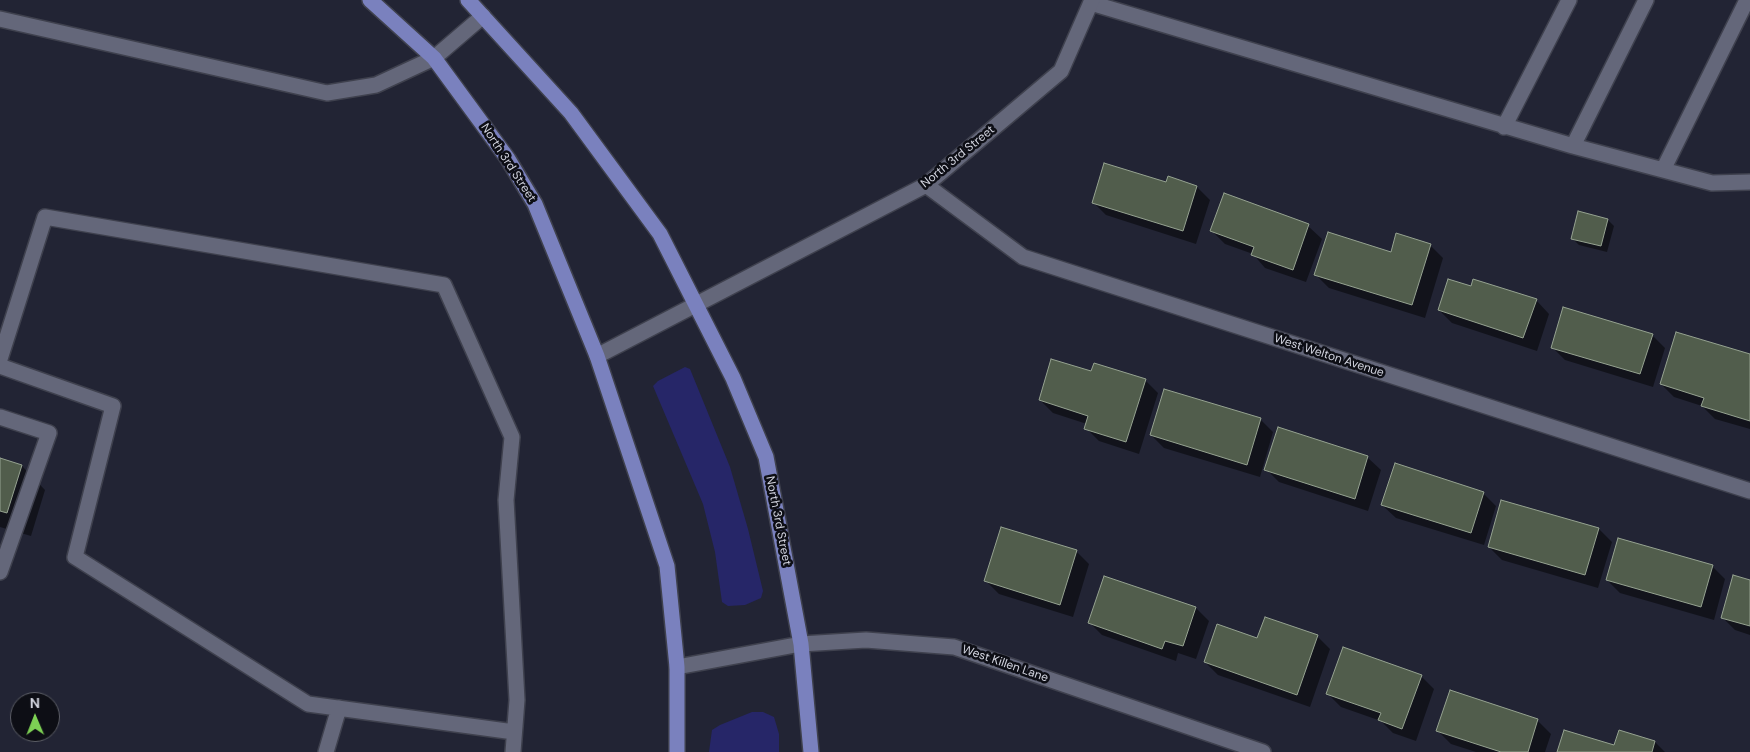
<!DOCTYPE html>
<html>
<head>
<meta charset="utf-8">
<style>
	body { margin:0 }
	#map { position:relative; width:1750px; height:752px; overflow:hidden; background:#222434; font-family:"DM Sans",sans-serif }
	canvas { display:block }
	.north { position:absolute; left:10px; top:692px; width:50px; height:50px; box-sizing:border-box; background:#0d0e15; border:1px solid #5c5e66; border-radius:50%; rotate:359deg; font-size:14px; font-weight:700; line-height:20px; text-align:center; color:#d3d5e0 }
	.north::after { content:''; display:block; margin:auto; width:18px; height:22px; background:#7dd154; clip-path:polygon(50% 0,100% 100%,50% 72%,0 100%) }
</style>
</head>
<body>
<div id="map">
<canvas width="1750" height="752"></canvas>
<div class="north">N</div>
</div>
<script>
const ctx = document.querySelector('canvas').getContext('2d');
ctx.lineJoin = 'round';
function fill(path, color) { ctx.fillStyle = color; ctx.fill(path, 'evenodd'); }
const toPath = rows => new Path2D(rows.map(r => 'M' + r).join(''));
function stroke(path, color, width, dash) { ctx.strokeStyle = color; ctx.lineWidth = width; ctx.lineCap = dash ? 'butt' : 'round'; ctx.setLineDash(dash || []); ctx.stroke(path); }
function write(font, color, halo, rows, align = 'center') {
  ctx.font = font + ' "DM Sans",sans-serif'; ctx.lineWidth = 5; ctx.setLineDash([]); ctx.textBaseline = 'middle'; ctx.strokeStyle = halo; ctx.fillStyle = color; for (const [text, x, y, turn = 0] of rows) {
    ctx.save(); ctx.translate(x, y); ctx.rotate((+turn || 0) * Math.PI / 180); ctx.textAlign = isNaN(turn) ? turn : align; if (halo) ctx.strokeText(text, 0, 0); ctx.fillText(text, 0, 0); ctx.restore();
  }
}
fill(toPath([
	[685,367,690,369,730,467,748,529,763,591,761,598,745,605,728,606,722,602,715,552,703,504,653,386,658,381],
	[752,712,763,712,774,717,779,734,779,752,709,752,712,730,720,725]
]), '#262668');
fill(toPath([
	[1166,184,1197,187,1210,200,1196,244,1106,215,1093,202],
	[1608,220,1614,226,1607,252,1579,245,1572,238],
	[1308,226,1322,239,1306,282,1265,268,1253,254,1225,244,1212,231],
	[1430,245,1443,258,1425,318,1329,288,1316,275,1392,254],
	[1471,288,1536,300,1549,314,1537,351,1452,323,1439,310],
	[1652,335,1665,348,1653,387,1565,360,1552,347],
	[1750,356,1750,429,1715,419,1702,406,1674,397,1661,384],
	[1145,380,1158,393,1139,454,1099,441,1086,428,1087,424,1053,413,1040,400],
	[1260,419,1273,432,1260,477,1164,448,1151,435],
	[1367,457,1381,470,1368,511,1279,482,1266,469],
	[0,459,22,466,45,490,31,536,0,527],
	[1483,493,1496,506,1484,545,1396,518,1382,505],
	[1599,529,1612,542,1598,588,1502,560,1489,547],
	[1076,551,1089,564,1073,617,999,594,986,581],
	[1712,566,1725,579,1714,620,1620,593,1607,580],
	[1105,577,1196,608,1209,621,1196,659,1178,653,1176,661,1102,635,1089,622],
	[1750,581,1750,635,1735,630,1722,617],
	[1317,636,1330,649,1310,707,1218,675,1205,662,1258,639],
	[1421,676,1434,689,1416,741,1393,733,1381,721,1341,707,1328,694],
	[1450,692,1538,721,1551,734,1545,752,1476,752,1451,744,1438,731],
	[1655,742,1665,752,1559,752,1615,747]
]), '#0007');
const building = toPath([
	[1104,163,1166,182,1168,176,1197,186,1183,231,1092,203,1104,163],
	[1224,193,1309,224,1293,270,1251,255,1254,247,1210,231,1224,193],
	[1578,211,1608,219,1601,246,1571,239,1578,211],
	[1328,232,1391,252,1396,233,1431,244,1412,305,1314,275,1328,232],
	[1448,279,1471,286,1473,279,1537,299,1523,338,1438,310,1448,279],
	[1563,307,1653,334,1640,374,1551,348,1563,307],
	[1676,332,1750,354,1750,421,1701,406,1704,398,1660,384,1676,332],
	[1051,359,1091,371,1094,363,1146,379,1126,442,1084,429,1088,416,1039,400,1051,359],
	[1164,389,1261,418,1247,465,1150,435,1164,389],
	[1278,427,1368,456,1355,499,1264,470,1278,427],
	[0,458,22,465,7,513,0,511,0,458],
	[1395,463,1484,492,1471,533,1381,505,1395,463],
	[1501,500,1599,528,1585,575,1488,547,1501,500],
	[1001,527,1077,550,1060,605,984,581,1001,527],
	[1618,538,1713,565,1701,607,1606,580,1618,538],
	[1733,575,1750,580,1750,626,1721,618,1733,575],
	[1104,576,1196,607,1183,646,1165,641,1162,649,1088,623,1104,576],
	[1265,617,1318,635,1297,695,1204,662,1217,624,1257,638,1265,617],
	[1343,647,1422,675,1402,729,1378,720,1381,713,1326,694,1343,647],
	[1450,690,1538,719,1528,752,1501,752,1436,731,1450,690],
	[1564,730,1614,745,1619,730,1655,741,1652,752,1557,752,1564,730]
]);
fill(building, '#515d4c');
stroke(building, '#96a391', 1);
const lane = toPath([
	[1091,3,1573,146,1712,183,1750,182],
	[0,19,327,93,376,85,434,58,483,16],
	[1504,127,1569,0],
	[1573,146,1646,0],
	[1663,170,1747,0],
	[0,359,45,217,444,285,512,437,506,500,517,700,513,752],
	[0,366,113,406,75,557,308,704,514,732],
	[0,417,49,433,0,572],
	[326,752,339,708]
]);
const street = toPath([
	[926,185,1023,257,1750,491],
	[597,356,926,185,1061,71,1092,0],
	[677,667,801,644,866,640,954,647,1263,752]
]);
const primary = toPath([
	[370,0,434,58,508,159,535,204,597,356,667,566,677,667,677,752],
	[468,0,571,113,660,234,733,378,766,457,801,644,811,752]
]);
stroke(lane, '#3f414e', 18);
stroke(street, '#3f414e', 18);
stroke(primary, '#3f414e', 18);
stroke(lane, '#64677a', 15);
stroke(street, '#64677a', 15);
stroke(primary, '#7a81be', 15);
write('12px', '#d3d5e0', '#0d0e15', [
	["North 3rd Street",958,157,-39],
	["North 3rd Street",508,163,57],
	["West Welton Avenue",1329,356,18],
	["North 3rd Street",778,521,79],
	["West Killen Lane",1005,664,19]
]);
</script>
</body>
</html>
